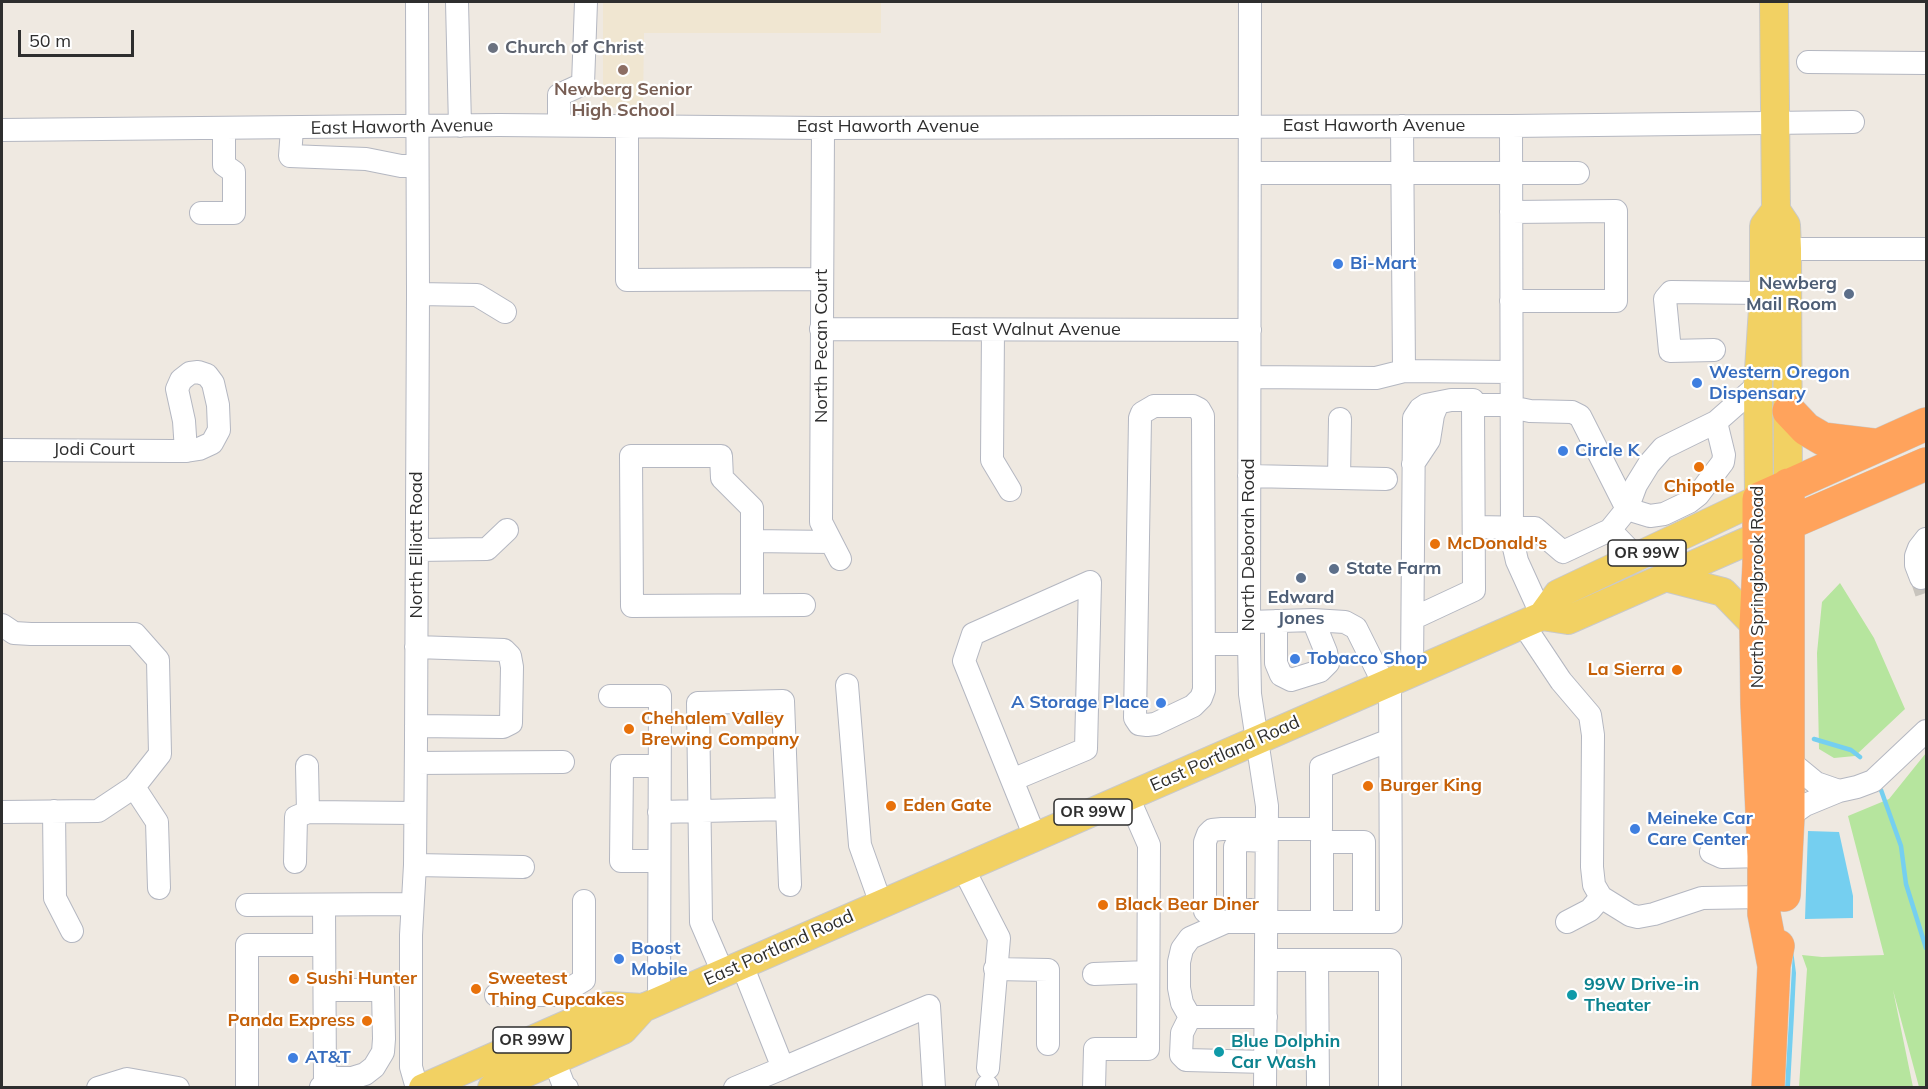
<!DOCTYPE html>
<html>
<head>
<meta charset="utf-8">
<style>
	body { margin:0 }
	#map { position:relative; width:1928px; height:1089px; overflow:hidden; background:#efe9e1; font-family:Mulish,sans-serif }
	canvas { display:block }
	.frame { position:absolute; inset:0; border:3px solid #2e2e2e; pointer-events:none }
	.scale { position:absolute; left:18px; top:30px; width:116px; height:27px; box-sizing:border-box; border:3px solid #2e2e2e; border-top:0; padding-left:8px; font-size:18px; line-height:21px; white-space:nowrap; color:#2e2e2e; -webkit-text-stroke:4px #fff; paint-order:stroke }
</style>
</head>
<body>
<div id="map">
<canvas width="1928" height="1089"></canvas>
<div class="frame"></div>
<div class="scale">50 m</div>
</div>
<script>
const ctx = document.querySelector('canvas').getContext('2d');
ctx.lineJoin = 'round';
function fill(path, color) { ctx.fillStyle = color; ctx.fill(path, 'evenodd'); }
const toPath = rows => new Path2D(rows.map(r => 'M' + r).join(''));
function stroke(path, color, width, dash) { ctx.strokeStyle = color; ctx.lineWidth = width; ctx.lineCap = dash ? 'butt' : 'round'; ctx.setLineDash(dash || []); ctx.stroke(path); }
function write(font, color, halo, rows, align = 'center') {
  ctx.font = font + ' Mulish,sans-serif'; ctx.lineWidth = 4.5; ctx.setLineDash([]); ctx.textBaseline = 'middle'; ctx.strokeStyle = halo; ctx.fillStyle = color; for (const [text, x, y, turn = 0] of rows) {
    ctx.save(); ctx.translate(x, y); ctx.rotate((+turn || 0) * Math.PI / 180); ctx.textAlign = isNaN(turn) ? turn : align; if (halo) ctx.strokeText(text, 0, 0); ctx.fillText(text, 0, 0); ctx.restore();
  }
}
fill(toPath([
	[603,2,881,2,881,33,644,33,643,107,603,108]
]), '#f0e6d1');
fill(toPath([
	[1840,583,1874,638,1905,709,1855,756,1834,758,1819,749,1817,653,1822,602],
	[1926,753,1926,1087,1919,1087,1893,990,1913,1087,1799,1087,1807,969,1802,955,1822,957,1884,955,1848,816,1889,799]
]), '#b6e59e');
fill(toPath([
	[1808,831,1839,832,1853,896,1853,918,1805,919],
	[1793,950,1796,973,1794,1015,1790,1087,1785,1088]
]), '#75cff0');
stroke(toPath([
	[1814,739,1851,750,1860,757],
	[1881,790,1901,846,1906,884,1926,948]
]), '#75cff0', 4.5);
stroke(toPath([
	[1921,578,1926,593]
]), '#c8c4bd', 22, [22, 11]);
const minor = toPath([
	[417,2,418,294,416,741,415,865,411,935,411,1067,417,1088],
	[457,2,460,126],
	[1250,2,1249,644,1250,694,1267,806,1265,1088],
	[1808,62,1926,63],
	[559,125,559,95,583,84,586,2],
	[627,125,627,280,822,279],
	[1402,126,1404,371,1511,372],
	[1511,126,1512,539,1517,561,1542,616],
	[823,128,821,522,840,559],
	[292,129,290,156,366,159,401,166,417,166],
	[2,130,499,125,823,128,1511,126,1853,122],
	[1250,173,1578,173],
	[1511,212,1616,211,1616,301,1511,301],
	[201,213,234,213,234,172,224,165,224,129],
	[1787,249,1926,249],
	[418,294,477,295,505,312],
	[821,329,1250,330],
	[993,330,992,460,1010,490],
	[1714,350,1670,351,1665,299,1671,292,1764,293],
	[1250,377,1376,378,1404,371],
	[1154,406,1193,406,1199,409,1203,416,1204,690,1201,698,1193,706,1155,724,1147,725,1139,724,1135,718,1140,418,1142,413,1154,406],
	[2,450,173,451,186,451,199,449,212,443,219,430,218,405,213,383,207,375,198,372,190,373,181,380,177,389,184,421,186,451],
	[1413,464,1429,440,1433,415,1438,403],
	[1249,476,1386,479],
	[1339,478,1340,419],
	[1474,527,1535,528,1563,552,1610,530],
	[752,541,752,605],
	[417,550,487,549,507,530],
	[1637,558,1610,530,1627,509,1636,485,1649,464,1663,448,1716,422,1758,385],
	[1921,578,1916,565,1916,556,1919,548,1926,539],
	[804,605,632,606,631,456,721,456,722,478,752,508,752,541,831,542],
	[1414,618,1474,590,1473,405,1501,405,1530,411,1572,412,1580,416,1627,509,1650,516,1664,514,1689,502,1698,495,1723,462,1724,455,1716,422],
	[1276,621,1276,663,1281,675,1291,680,1320,671,1328,663,1326,652,1313,620],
	[1249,622,1313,620,1345,622,1356,628,1384,684],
	[1523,624,1561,681,1590,715,1593,735,1592,867,1594,885,1601,897],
	[2,625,14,633,31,634,135,634,158,660,160,754,134,787,98,811,2,812],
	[1205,644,1249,644],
	[1412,672,1414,418,1420,409,1426,405,1451,400,1473,400,1473,405],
	[847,685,860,845,881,904],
	[610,696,660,696,659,1001],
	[416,726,503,727,511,723,512,667,510,656,504,650,416,647],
	[1788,760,1816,783,1839,791],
	[416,763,563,762],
	[307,766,308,812,415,813],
	[1012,780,1086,749,1090,582,973,634,964,661,1035,837],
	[134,787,157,822,159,888],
	[54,811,55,898,72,931],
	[659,812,787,809],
	[1788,817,1805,805,1839,791,1857,787,1873,781,1926,731],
	[1265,841,1245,840,1238,842,1235,847,1235,901,1237,907,1241,910,1265,910],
	[1711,852,1722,857,1764,856],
	[659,861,621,861,622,766,659,766],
	[295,862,296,817,308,812],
	[415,865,523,867],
	[963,868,999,938,988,1068],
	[247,905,412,904],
	[1226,922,1190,938,1182,949,1179,962,1179,988,1182,1003,1190,1017,1266,1017],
	[1322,922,1322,842,1364,842,1364,922,1226,922,1216,921,1205,911,1205,842,1208,834,1212,830,1222,829,1321,829,1321,767,1390,740],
	[1364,922,1391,922,1390,681],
	[1567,922,1590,910,1601,897,1630,915,1638,917,1654,914,1702,898,1764,897],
	[1266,960,1390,960,1390,1088],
	[1317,960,1318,1088],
	[742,965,783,1068,929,1006,934,1088],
	[995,969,1048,970,1048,1044],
	[723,973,701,922,698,703,783,701,790,885],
	[1094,974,1148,972],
	[325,990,383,990,384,1039,383,1052,374,1067,365,1074,352,1078,336,1078,325,1075],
	[496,995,559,995,584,980,584,901],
	[1190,1017,1182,1033,1181,1055,1186,1060,1266,1062],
	[554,1060,564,1086,567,1088],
	[321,1087,325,1084,324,905],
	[98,1088,127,1079,178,1088],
	[247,1088,247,945,324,945],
	[735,1088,783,1068],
	[987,1088,987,1086],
	[1094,1088,1095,1049,1148,1049,1149,845,1128,797]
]);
const major = toPath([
	[1774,2,1776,210,1786,225,1787,249,1788,485],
	[1665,577,1723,592,1756,626],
	[1542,616,1568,620,1759,536],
	[423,1088,609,1006,643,1008],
	[492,1088,623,1030,643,1008,1542,616,1558,594,1759,499,1758,385,1764,293,1764,226,1776,210]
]);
const highway = toPath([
	[1789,411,1806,429,1823,439,1873,445],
	[1769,532,1926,464],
	[1784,895,1788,817,1788,485],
	[1774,966,1764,914,1764,856,1757,704,1756,626,1759,563,1759,499,1926,424],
	[1768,1088,1774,966,1778,946]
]);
stroke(minor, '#b4b7c1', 24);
stroke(major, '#c9c9c9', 30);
stroke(highway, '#c9c9c9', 34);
stroke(minor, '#fff', 22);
stroke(major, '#f2d163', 28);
stroke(highway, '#ffa35c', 33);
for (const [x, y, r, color] of [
	[493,48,6,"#6b7280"],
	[623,70,6,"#8d6e63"],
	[1338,264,6,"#3f7fe0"],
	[1849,294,6,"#5c6f8a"],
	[1697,383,6,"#3f7fe0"],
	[1563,451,6,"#3f7fe0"],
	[1699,467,6,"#e8710a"],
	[1435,544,6,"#e8710a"],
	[1334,569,6,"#5c6f8a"],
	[1301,578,6,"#5c6f8a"],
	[1295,659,6,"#3f7fe0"],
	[1677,670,6,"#e8710a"],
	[1161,703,6,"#3f7fe0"],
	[629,729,6,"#e8710a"],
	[1368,786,6,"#e8710a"],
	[891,806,6,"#e8710a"],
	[1635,829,6,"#3f7fe0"],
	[1103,905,6,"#e8710a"],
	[619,959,6,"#3f7fe0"],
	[294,979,6,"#e8710a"],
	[476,989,6,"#e8710a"],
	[1572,995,6,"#0f9aa8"],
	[367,1021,6,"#e8710a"],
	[1219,1052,6,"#0f9aa8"],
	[293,1058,6,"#3f7fe0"]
]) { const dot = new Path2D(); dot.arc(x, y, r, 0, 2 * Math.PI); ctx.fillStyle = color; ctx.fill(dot); stroke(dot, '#fff', 2); }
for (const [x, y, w] of [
	[1647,553,78],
	[1093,812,78],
	[532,1040,78]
]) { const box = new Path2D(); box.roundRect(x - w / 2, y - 13, w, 26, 4.5); ctx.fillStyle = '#fff'; ctx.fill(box); stroke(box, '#2e2e2e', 1.5); }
write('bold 16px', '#2e2e2e', null, [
	["OR 99W",1647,553],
	["OR 99W",1093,812],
	["OR 99W",532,1040]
]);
write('bold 18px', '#5b616d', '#fff', [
	["Church of Christ",505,48]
], 'left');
write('bold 18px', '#785e54', '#fff', [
	["Newberg Senior",623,90],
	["High School",623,111]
]);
write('18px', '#2e2e2e', '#fff', [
	["East Haworth Avenue",1374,126],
	["East Haworth Avenue",402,127,-1],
	["East Haworth Avenue",888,127],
	["East Walnut Avenue",1036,330],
	["North Pecan Court",822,346,-90],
	["Jodi Court",94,450],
	["North Elliott Road",417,545,-90],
	["North Deborah Road",1249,545,-90],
	["North Springbrook Road",1758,587,-90],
	["East Portland Road",1225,754,-24],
	["East Portland Road",779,948,-24]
]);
write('bold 18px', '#366cbe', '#fff', [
	["Bi-Mart",1350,264],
	["Western Oregon",1709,373],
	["Dispensary",1709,394],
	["Circle K",1575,451],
	["Tobacco Shop",1307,659],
	["A Storage Place",1149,703,"right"],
	["Meineke Car",1647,819],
	["Care Center",1647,840],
	["Boost",631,949],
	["Mobile",631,970],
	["AT&T",305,1058]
], 'left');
write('bold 18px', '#4e5e75', '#fff', [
	["Newberg",1837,284],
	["Mail Room",1837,305],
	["State Farm",1346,569,"left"],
	["Edward",1301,598,"center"],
	["Jones",1301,619,"center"]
], 'right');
write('bold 18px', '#c56008', '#fff', [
	["Chipotle",1699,487,"center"],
	["McDonald's",1447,544],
	["La Sierra",1665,670,"right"],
	["Chehalem Valley",641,719],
	["Brewing Company",641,740],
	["Burger King",1380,786],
	["Eden Gate",903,806],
	["Black Bear Diner",1115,905],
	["Sushi Hunter",306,979],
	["Sweetest",488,979],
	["Thing Cupcakes",488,1000],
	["Panda Express",355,1021,"right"]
], 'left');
write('bold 18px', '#0d838f', '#fff', [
	["99W Drive-in",1584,985],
	["Theater",1584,1006],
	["Blue Dolphin",1231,1042],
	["Car Wash",1231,1063]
], 'left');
</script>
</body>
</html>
